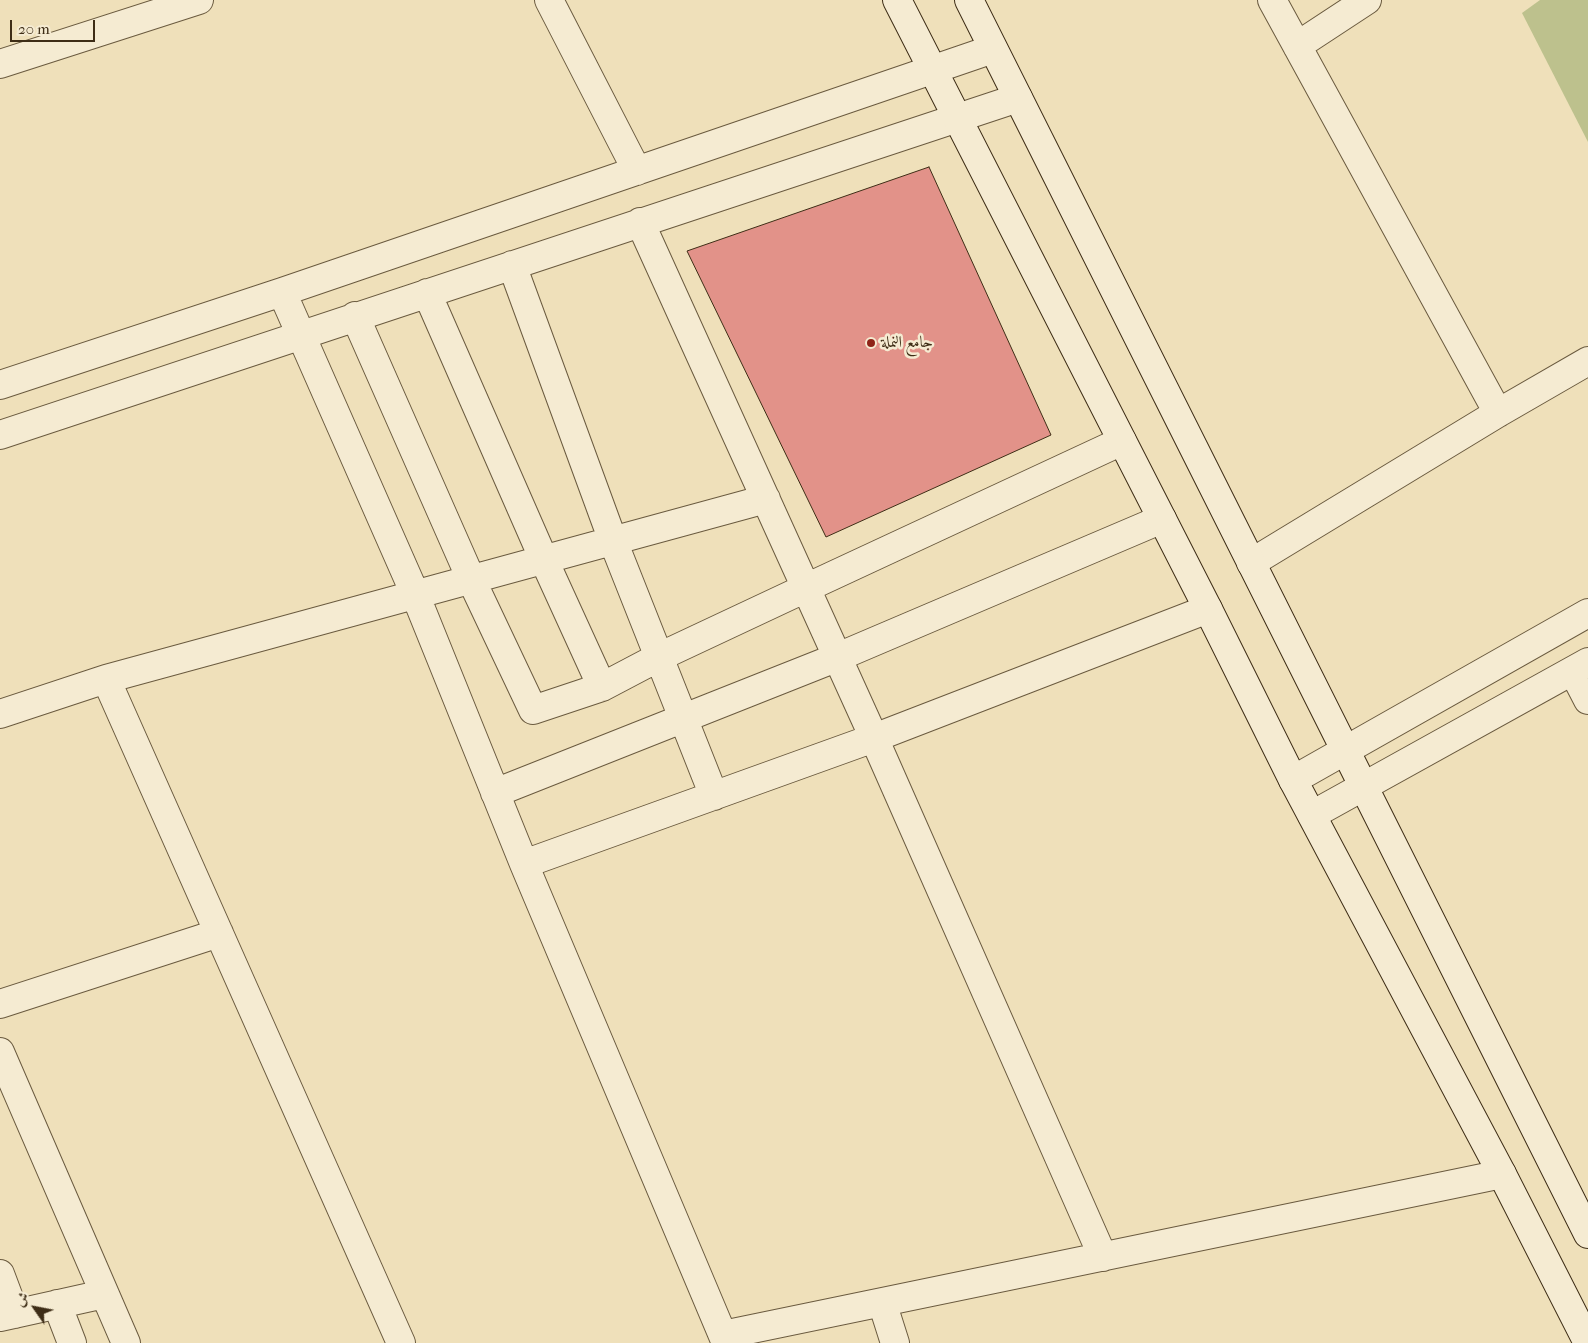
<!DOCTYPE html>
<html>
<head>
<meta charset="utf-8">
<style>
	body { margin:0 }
	#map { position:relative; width:1588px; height:1343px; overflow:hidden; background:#efe0ba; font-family:"IM FELL French Canon",Amiri,serif }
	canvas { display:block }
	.north { position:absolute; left:10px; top:1283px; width:50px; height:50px; -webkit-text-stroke:4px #f5ebd2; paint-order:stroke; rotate:303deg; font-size:14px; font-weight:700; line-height:20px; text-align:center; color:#3e2d16 }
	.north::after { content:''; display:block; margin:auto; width:18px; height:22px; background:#3e2d16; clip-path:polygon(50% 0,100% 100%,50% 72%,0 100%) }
	.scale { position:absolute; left:10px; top:20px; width:85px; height:22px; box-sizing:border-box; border:2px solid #3e2d16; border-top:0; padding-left:6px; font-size:15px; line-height:18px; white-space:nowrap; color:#3e2d16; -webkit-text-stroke:4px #f5ebd2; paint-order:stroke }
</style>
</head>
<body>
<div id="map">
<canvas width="1588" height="1343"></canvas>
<div class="north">ش</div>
<div class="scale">20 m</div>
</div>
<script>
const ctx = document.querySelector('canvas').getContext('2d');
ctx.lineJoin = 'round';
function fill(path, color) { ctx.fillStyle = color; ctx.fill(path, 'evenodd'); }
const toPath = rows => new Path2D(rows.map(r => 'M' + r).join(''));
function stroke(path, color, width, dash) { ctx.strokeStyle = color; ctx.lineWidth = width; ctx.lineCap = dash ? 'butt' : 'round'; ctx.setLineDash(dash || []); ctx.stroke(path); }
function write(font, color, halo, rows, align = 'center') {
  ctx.font = font + ' "IM FELL French Canon",Amiri,serif'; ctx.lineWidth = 5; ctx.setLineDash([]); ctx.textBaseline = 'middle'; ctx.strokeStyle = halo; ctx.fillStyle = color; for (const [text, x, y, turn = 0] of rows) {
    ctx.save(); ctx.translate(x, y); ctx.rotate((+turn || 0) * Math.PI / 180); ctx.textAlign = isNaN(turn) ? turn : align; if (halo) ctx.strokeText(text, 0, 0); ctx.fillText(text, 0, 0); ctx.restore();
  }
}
fill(toPath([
	[1540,0,1588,0,1588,142,1522,13]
]), '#bdc18d');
const building = toPath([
	[929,167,1051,435,826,537,687,251,929,167]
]);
fill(building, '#e29289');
stroke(building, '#3e2d16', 1);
const street = toPath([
	[549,0,637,171],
	[1272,0,1498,413],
	[1297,46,1367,0],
	[0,64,199,0],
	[640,222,874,738,1103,1257],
	[512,265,613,541,714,796],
	[282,292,415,594,524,864,726,1343],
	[427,293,544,560,602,687],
	[355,316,471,579,533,710,602,687,659,657,806,588,1122,441],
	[0,385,282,292,993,49],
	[0,435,1018,98],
	[1251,563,1498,413,1588,361],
	[1573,671,1588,700],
	[106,679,401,1343],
	[0,714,106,679,766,499],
	[1293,780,1588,613],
	[495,793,838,657,1162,519],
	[1312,815,1588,662],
	[524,864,874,738,1208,609],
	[0,1004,219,933],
	[0,1052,126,1343],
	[0,1274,15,1314],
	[882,1302,895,1343],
	[57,1304,72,1343],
	[0,1317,104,1294],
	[723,1335,1502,1174]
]);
const secondary = toPath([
	[897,0,1208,609,1293,780,1502,1174,1588,1343],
	[969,0,1588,1234]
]);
stroke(street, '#6a5a3f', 30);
stroke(secondary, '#3e2d16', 30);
stroke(street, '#f5ebd2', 28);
stroke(secondary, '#f5ebd2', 28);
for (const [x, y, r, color] of [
	[871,343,5,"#8f2418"]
]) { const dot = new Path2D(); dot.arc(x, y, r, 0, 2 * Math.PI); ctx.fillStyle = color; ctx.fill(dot); stroke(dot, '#f5ebd2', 2); }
write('16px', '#3e2d16', '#f5ebd2', [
	["جامع النملة",881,343]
], 'left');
</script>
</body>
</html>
